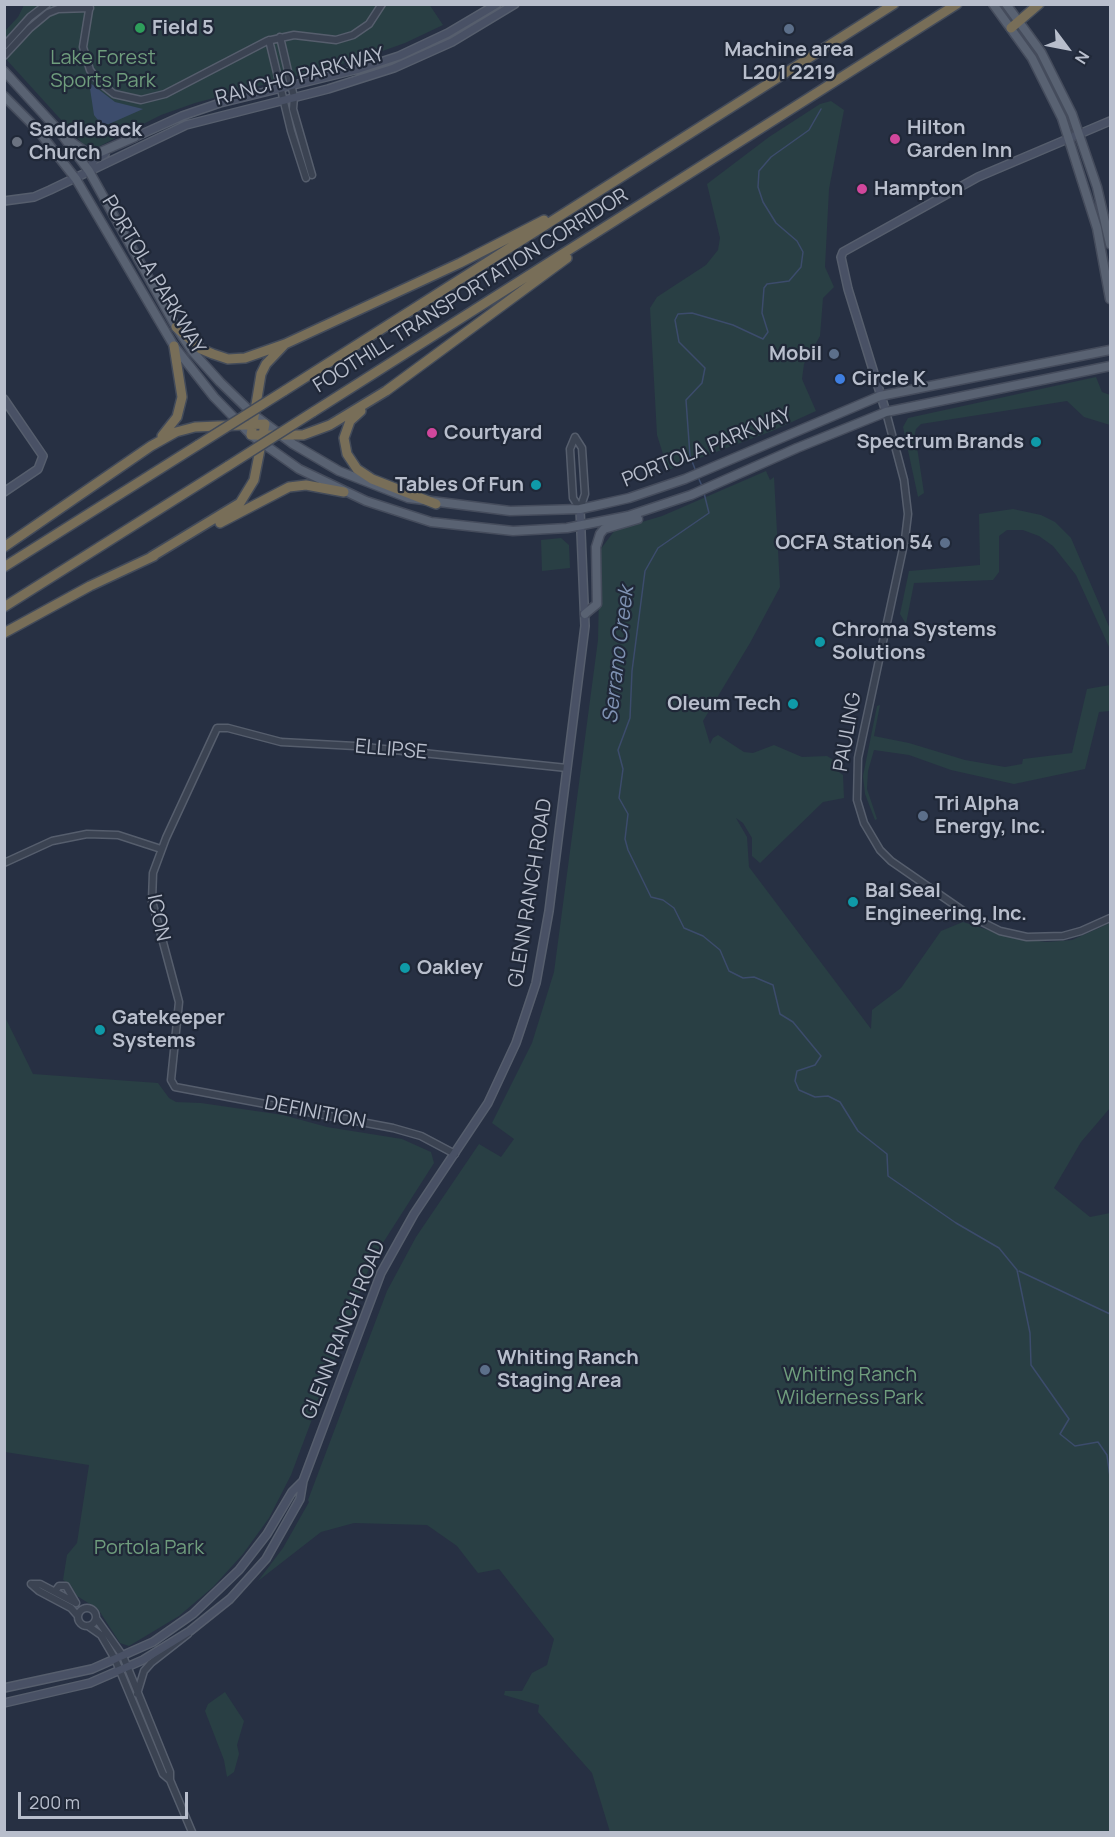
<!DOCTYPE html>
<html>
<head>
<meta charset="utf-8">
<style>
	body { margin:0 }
	#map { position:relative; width:1115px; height:1837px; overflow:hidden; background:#273043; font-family:Manrope,sans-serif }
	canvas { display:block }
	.frame { position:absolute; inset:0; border:6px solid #b8becc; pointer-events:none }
	.north { position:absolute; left:1037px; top:18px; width:60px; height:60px; -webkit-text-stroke:4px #202838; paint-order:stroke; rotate:122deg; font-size:16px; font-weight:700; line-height:24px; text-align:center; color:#b8becc }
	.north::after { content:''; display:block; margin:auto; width:21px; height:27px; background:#b8becc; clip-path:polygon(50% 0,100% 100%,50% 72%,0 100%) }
	.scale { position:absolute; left:18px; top:1792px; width:170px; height:27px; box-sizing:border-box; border:3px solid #b8becc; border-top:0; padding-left:8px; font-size:18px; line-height:21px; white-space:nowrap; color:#b8becc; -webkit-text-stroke:4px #202838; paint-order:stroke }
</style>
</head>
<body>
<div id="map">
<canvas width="1115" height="1837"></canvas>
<div class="frame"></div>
<div class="north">N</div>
<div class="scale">200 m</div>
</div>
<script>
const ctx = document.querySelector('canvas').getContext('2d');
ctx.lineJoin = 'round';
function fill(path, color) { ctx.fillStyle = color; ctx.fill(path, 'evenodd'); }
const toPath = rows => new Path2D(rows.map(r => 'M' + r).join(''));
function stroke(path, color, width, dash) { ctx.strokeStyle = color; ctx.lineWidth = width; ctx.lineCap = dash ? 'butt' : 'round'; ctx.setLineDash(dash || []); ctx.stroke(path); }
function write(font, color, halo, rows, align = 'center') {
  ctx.font = font + ' Manrope,sans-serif'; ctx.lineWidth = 4.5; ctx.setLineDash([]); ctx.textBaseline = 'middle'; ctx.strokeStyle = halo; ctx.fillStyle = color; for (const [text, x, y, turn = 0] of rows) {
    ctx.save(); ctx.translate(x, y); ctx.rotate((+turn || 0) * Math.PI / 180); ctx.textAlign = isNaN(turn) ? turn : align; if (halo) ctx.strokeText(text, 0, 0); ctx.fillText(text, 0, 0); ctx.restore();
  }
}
fill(toPath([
	[429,4,443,25,405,43,360,59,195,103,161,115,98,147,83,144,5,58,5,31,18,17,24,5],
	[831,101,844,110,829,189,825,267,834,287,823,298,820,336,804,364,802,379,816,411,772,431,668,470,657,435,650,308,657,297,706,265,718,250,720,238,707,184,769,137,820,104],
	[1096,377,1102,392,1110,395,1110,425,1084,417,1067,401,921,424,916,429,915,434,924,493,918,497,903,427,908,418],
	[766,471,770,480,774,477,780,587,750,643,703,721,710,744,713,738,718,735,744,752,753,753,774,745,802,757,827,756,837,762,839,772,843,775,844,798,823,802,760,863,752,856,752,838,743,823,736,818,747,837,749,867,871,1029,872,1010,901,988,941,931,963,922,1013,938,1047,942,1072,940,1110,923,1110,1108,1081,1142,1054,1188,1090,1217,1110,1213,1110,1832,610,1832,592,1773,538,1712,539,1705,504,1695,505,1691,522,1691,532,1673,547,1665,554,1639,499,1569,478,1573,457,1546,427,1525,354,1523,321,1532,258,1581,283,1548,309,1502,308,1500,387,1291,416,1237,479,1144,501,1157,514,1139,492,1123,532,1043,554,972,598,640,600,550,615,530,662,516],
	[1013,509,1041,515,1055,522,1071,538,1110,629,1110,649,1076,575,1053,546,1039,536,1023,530,1007,530,999,536,999,572,993,580,914,583,906,624,900,614,909,571,980,565,979,514],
	[561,538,569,545,570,568,542,571,541,540],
	[1110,685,1110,711,1099,712,1085,769,1014,784,951,770,909,755,874,750,868,771,867,789,877,819,875,820,865,794,863,776,877,706,880,705,874,736,909,743,965,760,1005,767,1022,764,1023,759,1072,753,1087,689],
	[5,1017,33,1074,158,1083,169,1098,176,1102,201,1103,283,1115,327,1127,402,1139,431,1152,434,1163,372,1260,291,1475,269,1518,243,1554,213,1587,179,1616,129,1646,120,1643,98,1609,77,1596,70,1584,63,1580,67,1555,77,1543,89,1465,5,1452],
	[225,1692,244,1721,237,1745,239,1754,234,1772,227,1777,224,1760,205,1711,208,1704]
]), '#293f44');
fill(toPath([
	[89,82,115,102,143,109,109,124,101,124,94,115]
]), '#3c4c6c');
stroke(toPath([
	[695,469,690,456,686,400,702,383,705,368,679,342,675,320,678,314,692,313,733,325,763,339,768,332,762,313,764,288,767,284,789,281,801,267,803,252,797,241,776,223,763,202,758,187,759,171,771,157,809,130,821,109],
	[698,477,702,486],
	[704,493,709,513,658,548,645,571,632,671,630,718,618,750,623,769,619,798,628,814,625,839,628,850,651,897,663,900,674,908,684,928,703,936,720,950,729,971,743,978,754,977,773,985,780,1014,793,1022,821,1056,815,1065,797,1071,795,1081,799,1090,815,1097,828,1096,840,1102,858,1131,887,1154,888,1176,956,1223,999,1248,1017,1270,1030,1333,1031,1365,1069,1419,1060,1434,1075,1446,1098,1442,1107,1455,1110,1477],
	[1019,1271,1110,1314]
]), '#3c4c6c', 1.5);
const tertiary = toPath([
	[90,4,83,47,90,70,100,83,114,94,141,100,165,94,267,41,294,35,336,40,353,35,369,24,382,4],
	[280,37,294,97,293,109,312,175],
	[269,40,291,131,306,178],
	[4,46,30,17,47,4],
	[4,56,30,28,48,13,58,9,90,8],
	[886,412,904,480,908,514,905,539,858,758,857,800,864,823,880,850,891,861,972,917,1000,931,1027,937,1063,936,1081,931,1110,918],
	[575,437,582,448,585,494,580,509],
	[575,437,570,449,573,498,580,509],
	[4,863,52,841,87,834,118,835,161,849],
	[455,1154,421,1136,393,1128,175,1087,171,1080,179,1002,152,901,153,873,166,838,217,728,228,728,281,742,355,746,567,768],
	[31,1584,39,1591,71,1608,78,1616],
	[31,1584,40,1584,76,1603],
	[56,1590,59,1586,66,1586,76,1603],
	'78 1617a9 9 0 1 1 18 0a9 9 0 1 1-18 0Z',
	[96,1618,123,1656,170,1772,170,1780,192,1832],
	[88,1626,101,1635,115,1659,163,1774,170,1780],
	[137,1694,144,1671,151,1663,188,1634]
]);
const secondary = toPath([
	[133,138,182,116,220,103,359,69,399,56,448,33,497,4],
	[89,171,94,160,105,154],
	[4,201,34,197,50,190,186,125,328,89,394,68,452,42,515,4],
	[4,399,43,456,38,469,4,492],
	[886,412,848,289,841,257,843,252,978,177,1110,121],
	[4,1688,92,1669,153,1642,193,1614,239,1570,267,1534,292,1492,303,1481],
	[4,1703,90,1683,143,1660,190,1631,230,1599,266,1559,300,1499,303,1481,381,1273,414,1214,488,1103,516,1043,536,983,549,911,585,626,580,509]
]);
const primary = toPath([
	[993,4,1032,58,1062,118,1097,228,1110,299],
	[1006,4,1041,52,1072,114,1097,187,1110,244],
	[4,71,59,131,89,171,176,327,192,351,220,382,254,415,293,444,339,471,408,498,510,511,580,509,594,506,629,498,685,479,880,396,1110,350],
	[4,96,36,128,76,179,174,346,214,397,251,435,299,469,366,501,431,522,513,531,567,528,628,516,691,495,797,448,886,412,1110,366],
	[70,141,86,152,96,154,135,137],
	[585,614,597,604,596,547,600,534,604,529,638,519]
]);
const motorway = toPath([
	[1011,28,1039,4],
	[176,327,201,349,213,354,228,359,245,358,285,344,460,263,544,220],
	[285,344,266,364,261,374,251,435,303,435,330,425,386,391,567,258],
	[284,391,894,4],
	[361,411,350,421,344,438,347,454,357,469,372,479,436,504],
	[313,412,957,4],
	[162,436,177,417,182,397,174,346],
	[220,523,289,487,306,485,344,492],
	[4,547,151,446,176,432,195,427,265,424,254,480,240,503,151,557],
	[4,567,198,445],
	[4,607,228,466],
	[4,633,90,586,154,556]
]);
stroke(tertiary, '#565e6d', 9);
stroke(secondary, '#565e6d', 10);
stroke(primary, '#454c5c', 11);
stroke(motorway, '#434b5a', 12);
stroke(tertiary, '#3b4352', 6);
stroke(secondary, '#495165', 7);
stroke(primary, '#596272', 8);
stroke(motorway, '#786e58', 9);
const motorwayBridge = toPath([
	[198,445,284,391],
	[228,466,313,412]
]);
stroke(motorwayBridge, '#434b5a', 12, []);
stroke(motorwayBridge, '#786e58', 9);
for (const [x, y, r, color] of [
	[140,28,6,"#2e9e5b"],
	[789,29,6,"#5c6f8a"],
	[895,139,6,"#d1479c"],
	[17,142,6,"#6b7280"],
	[862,189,6,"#d1479c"],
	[834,354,6,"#5c6f8a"],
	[840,379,6,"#3f7fe0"],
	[432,433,6,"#d1479c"],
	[1036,442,6,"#0f9aa8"],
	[536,485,6,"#0f9aa8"],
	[945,543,6,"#5c6f8a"],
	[820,642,6,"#0f9aa8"],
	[793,704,6,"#0f9aa8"],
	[923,816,6,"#5c6f8a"],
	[853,902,6,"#0f9aa8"],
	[405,968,6,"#0f9aa8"],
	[100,1030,6,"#0f9aa8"],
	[485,1370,6,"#5c6f8a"]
]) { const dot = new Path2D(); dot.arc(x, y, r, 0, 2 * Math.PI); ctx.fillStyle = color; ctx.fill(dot); stroke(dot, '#202838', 2); }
write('bold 20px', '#b8becc', '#202838', [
	["Field 5",152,28],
	["Machine area",789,50,"center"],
	["L201 2219",789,73,"center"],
	["Hilton",907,128],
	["Garden Inn",907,151],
	["Saddleback",29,130],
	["Church",29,153],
	["Hampton",874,189],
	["Mobil",822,354,"right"],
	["Circle K",852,379],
	["Courtyard",444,433],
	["Spectrum Brands",1024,442,"right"],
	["Tables Of Fun",524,485,"right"],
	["OCFA Station 54",933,543,"right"],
	["Chroma Systems",832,630],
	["Solutions",832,653],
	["Oleum Tech",781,704,"right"],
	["Tri Alpha",935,804],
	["Energy, Inc.",935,827],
	["Bal Seal",865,891],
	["Engineering, Inc.",865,914],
	["Oakley",417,968],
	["Gatekeeper",112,1018],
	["Systems",112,1041],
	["Whiting Ranch",497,1358],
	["Staging Area",497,1381]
], 'left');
write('20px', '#6f9d7d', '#202838', [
	["Lake Forest",103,58],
	["Sports Park",103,81],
	["Whiting Ranch",850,1375],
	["Wilderness Park",850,1398],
	["Portola Park",149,1548]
]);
write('20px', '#b8becc', '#202838', [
	["RANCHO PARKWAY",300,77,-15],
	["PORTOLA PARKWAY",153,275,59],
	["FOOTHILL TRANSPORTATION CORRIDOR",471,291,-32],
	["PORTOLA PARKWAY",707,448,-22],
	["PAULING",848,732,-80],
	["ELLIPSE",391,750,5],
	["GLENN RANCH ROAD",531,893,-81],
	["ICON",158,918,78],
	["DEFINITION",315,1113,11],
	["GLENN RANCH ROAD",344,1330,-68]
]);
write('italic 21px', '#7f92b3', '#202838', [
	["Serrano Creek",619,655,-83]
]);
</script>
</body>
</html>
